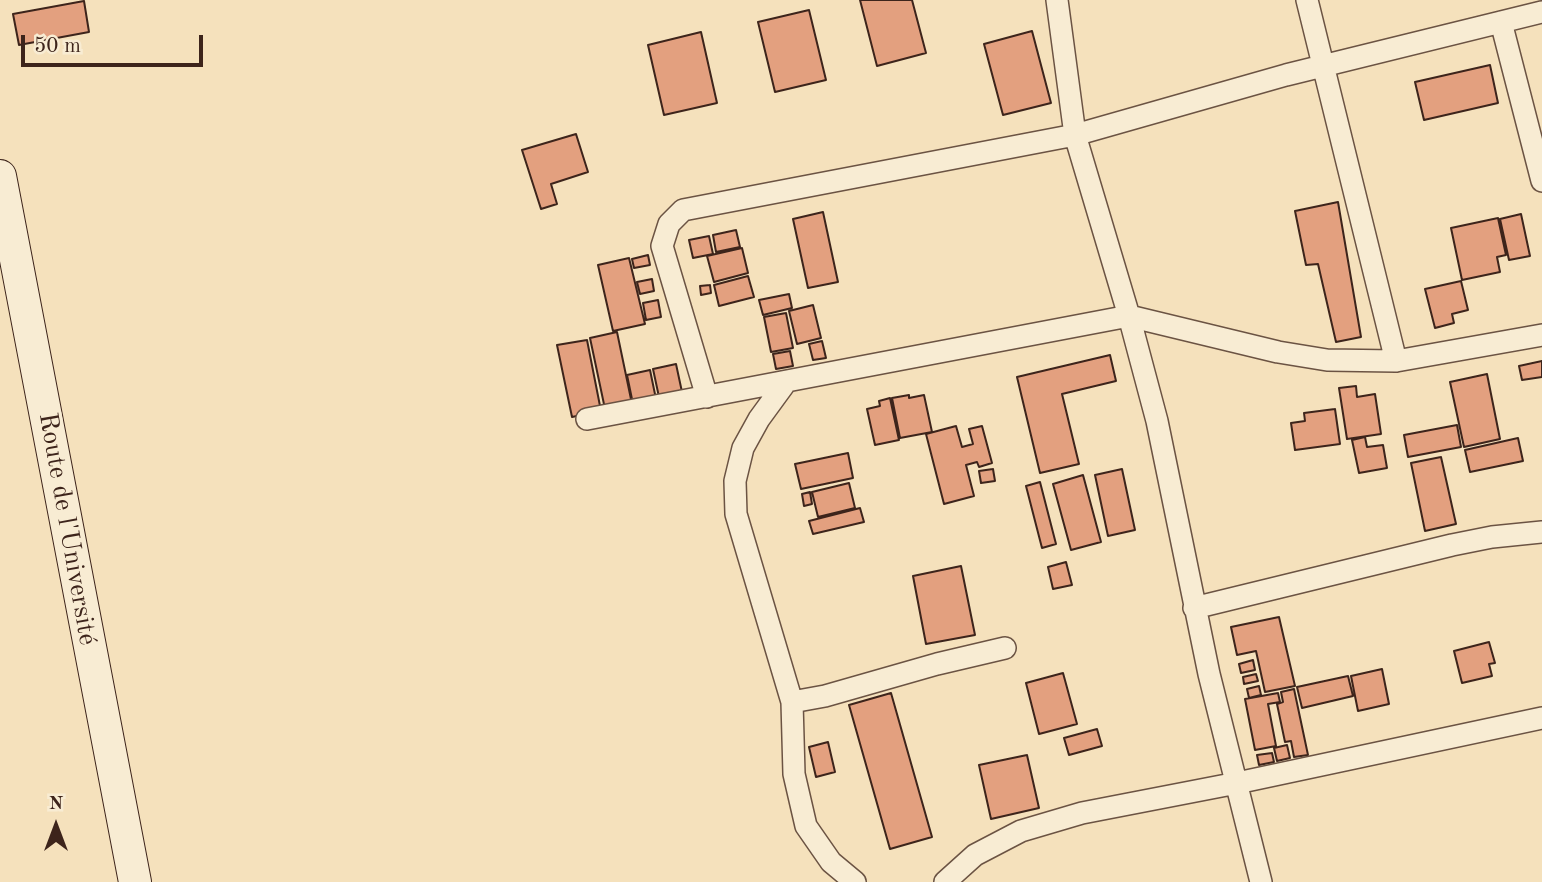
<!DOCTYPE html>
<html>
<head>
<meta charset="utf-8">
<style>
	body { margin:0 }
	#map { position:relative; width:1542px; height:882px; overflow:hidden; background:#f5e1bc; font-family:"Old Standard TT",serif }
	canvas { display:block }
	.north { position:absolute; left:21px; top:791px; width:70px; height:70px; -webkit-text-stroke:5px #f8ecd3; paint-order:stroke; rotate:0deg; font-size:19px; font-weight:700; line-height:28px; text-align:center; color:#3d241b }
	.north::after { content:''; display:block; margin:auto; width:24px; height:32px; background:#3d241b; clip-path:polygon(50% 0,100% 100%,50% 72%,0 100%) }
	.scale { position:absolute; left:21px; top:35px; width:182px; height:32px; box-sizing:border-box; border:4px solid #3d241b; border-top:0; padding-left:9px; font-size:21px; line-height:24px; white-space:nowrap; color:#3d241b; -webkit-text-stroke:5px #f8ecd3; paint-order:stroke }
</style>
</head>
<body>
<div id="map">
<canvas width="1542" height="882"></canvas>
<div class="north">N</div>
<div class="scale">50 m</div>
</div>
<script>
const ctx = document.querySelector('canvas').getContext('2d');
ctx.lineJoin = 'round';
function fill(path, color) { ctx.fillStyle = color; ctx.fill(path, 'evenodd'); }
const toPath = rows => new Path2D(rows.map(r => 'M' + r).join(''));
function stroke(path, color, width, dash) { ctx.strokeStyle = color; ctx.lineWidth = width; ctx.lineCap = dash ? 'butt' : 'round'; ctx.setLineDash(dash || []); ctx.stroke(path); }
function write(font, color, halo, rows, align = 'center') {
  ctx.font = font + ' "Old Standard TT",serif'; ctx.lineWidth = 6; ctx.setLineDash([]); ctx.textBaseline = 'middle'; ctx.strokeStyle = halo; ctx.fillStyle = color; for (const [text, x, y, turn = 0] of rows) {
    ctx.save(); ctx.translate(x, y); ctx.rotate((+turn || 0) * Math.PI / 180); ctx.textAlign = isNaN(turn) ? turn : align; if (halo) ctx.strokeText(text, 0, 0); ctx.fillText(text, 0, 0); ctx.restore();
  }
}
const building = toPath([
	[860,0,912,0,926,53,877,66,860,0],
	[84,1,89,32,19,45,13,14,84,1],
	[809,10,826,80,775,92,758,22,809,10],
	[1032,31,1051,103,1003,115,984,44,1032,31],
	[701,32,717,103,664,115,648,45,701,32],
	[1490,65,1498,103,1424,120,1415,82,1490,65],
	[576,134,588,172,551,184,557,204,541,209,522,150,576,134],
	[1338,202,1361,337,1336,342,1318,264,1306,265,1295,211,1338,202],
	[823,212,838,282,808,288,793,219,823,212],
	[1521,214,1530,256,1509,260,1500,219,1521,214],
	[1498,218,1506,255,1497,257,1500,272,1462,280,1451,228,1498,218],
	[736,230,740,247,716,252,713,235,736,230],
	[709,236,713,254,693,258,689,240,709,236],
	[742,248,748,273,714,282,707,256,742,248],
	[648,255,650,265,634,268,632,259,648,255],
	[629,258,645,324,613,331,598,265,629,258],
	[748,276,754,297,719,306,714,285,748,276],
	[652,279,654,291,640,294,637,282,652,279],
	[1461,281,1468,310,1452,314,1454,323,1435,328,1425,289,1461,281],
	[710,285,711,293,701,295,700,286,710,285],
	[789,294,792,308,763,315,759,300,789,294],
	[658,300,661,317,646,320,643,303,658,300],
	[813,305,821,338,797,344,789,311,813,305],
	[786,313,793,348,771,352,764,317,786,313],
	[617,332,632,404,605,409,590,338,617,332],
	[587,340,601,411,572,417,557,345,587,340],
	[822,341,826,358,813,360,809,344,822,341],
	[790,351,793,366,776,369,773,354,790,351],
	[1110,355,1116,381,1062,394,1079,464,1040,473,1017,377,1110,355],
	[1542,361,1542,377,1522,380,1519,366,1542,361],
	[676,364,682,392,659,397,653,369,676,364],
	[650,370,656,399,633,404,627,375,650,370],
	[1487,374,1500,439,1464,447,1450,382,1487,374],
	[1356,386,1357,397,1375,394,1381,434,1347,439,1339,388,1356,386],
	[909,395,909,398,924,395,932,432,900,438,892,398,909,395],
	[890,398,899,440,875,445,867,409,880,406,879,401,890,398],
	[1335,409,1340,444,1295,450,1291,423,1305,421,1304,413,1335,409],
	[1457,425,1461,447,1408,457,1404,435,1457,425],
	[956,426,962,447,973,444,969,429,982,426,992,463,979,467,977,462,966,465,974,496,944,504,926,434,956,426],
	[1365,437,1367,447,1383,445,1387,468,1359,473,1352,440,1365,437],
	[1518,438,1523,461,1470,472,1465,450,1518,438],
	[848,453,853,478,801,489,795,464,848,453],
	[1441,457,1456,524,1425,531,1411,463,1441,457],
	[993,469,995,481,981,483,979,471,993,469],
	[1122,469,1135,530,1108,536,1095,475,1122,469],
	[1083,475,1101,542,1071,550,1053,484,1083,475],
	[1040,482,1056,544,1042,548,1026,486,1040,482],
	[849,483,855,508,818,517,812,492,849,483],
	[810,492,812,504,804,506,802,494,810,492],
	[860,508,864,522,813,534,809,521,860,508],
	[1066,562,1072,585,1053,589,1048,567,1066,562],
	[961,566,975,635,926,644,913,576,961,566],
	[1279,617,1295,686,1265,692,1256,651,1237,655,1231,627,1279,617],
	[1489,642,1495,663,1489,664,1492,676,1462,683,1454,651,1489,642],
	[1253,660,1255,670,1241,673,1239,664,1253,660],
	[1382,669,1389,704,1358,711,1351,676,1382,669],
	[1063,673,1077,724,1039,734,1026,683,1063,673],
	[1256,674,1258,681,1244,684,1243,677,1256,674],
	[1348,676,1353,696,1302,708,1297,687,1348,676],
	[1259,686,1261,695,1249,698,1247,689,1259,686],
	[1294,689,1308,755,1294,757,1291,741,1285,742,1277,704,1283,702,1281,692,1294,689],
	[891,693,932,837,890,849,849,705,891,693],
	[1278,693,1280,702,1268,704,1276,746,1255,750,1245,699,1278,693],
	[1097,729,1102,746,1069,755,1064,738,1097,729],
	[828,742,835,772,816,777,809,747,828,742],
	[1287,745,1290,758,1277,761,1274,748,1287,745],
	[1272,753,1274,762,1259,765,1257,755,1272,753],
	[1027,755,1039,808,991,819,979,765,1027,755]
]);
fill(building, '#e3a07f');
stroke(building, '#3d241b', 2);
const street = toPath([
	[1057,0,1075,135,1129,316,1157,421,1209,674,1261,882],
	[1307,0,1396,361],
	[1501,22,1542,181],
	[786,382,759,419,743,448,735,481,736,514,792,702,825,696,937,664,1005,648],
	[707,397,662,246,669,224,683,210,1075,135,1286,75,1542,12],
	[587,419,1129,316,1278,352,1327,360,1396,361,1542,335],
	[1194,608,1452,545,1492,537,1542,532],
	[792,702,794,774,806,826,831,862,855,882],
	[945,882,975,855,1021,831,1082,813,1237,783,1542,718]
]);
const secondary = toPath([
	[0,176,135,882]
]);
stroke(street, '#6b5343', 24);
stroke(secondary, '#3d241b', 34);
stroke(street, '#f8ecd3', 21);
stroke(secondary, '#f8ecd3', 32);
write('26px', '#3d241b', '#f8ecd3', [
	["Route de l'Université",67,529,80]
]);
</script>
</body>
</html>
